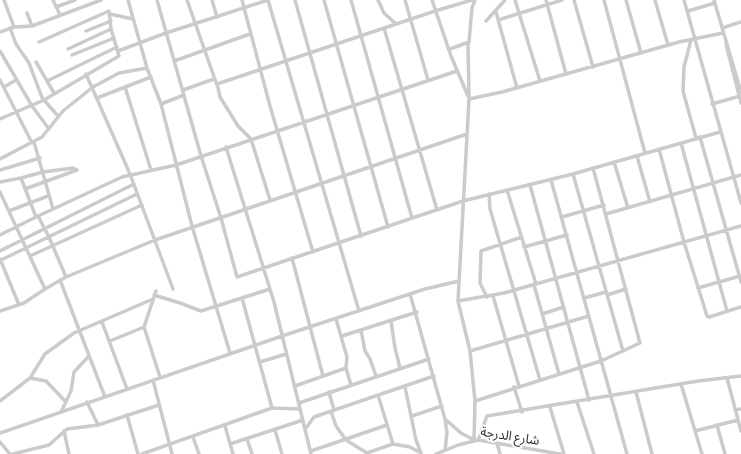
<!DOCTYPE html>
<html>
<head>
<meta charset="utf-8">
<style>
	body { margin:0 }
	canvas { display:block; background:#fff }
</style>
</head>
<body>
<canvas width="741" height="454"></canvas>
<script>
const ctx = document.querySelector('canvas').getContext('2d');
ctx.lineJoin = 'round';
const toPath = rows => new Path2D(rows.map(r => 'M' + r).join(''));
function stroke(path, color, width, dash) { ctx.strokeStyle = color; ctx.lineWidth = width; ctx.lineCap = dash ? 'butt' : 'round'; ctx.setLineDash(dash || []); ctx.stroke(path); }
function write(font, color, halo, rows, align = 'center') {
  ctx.font = font + ' Barlow,"Noto Sans Arabic",sans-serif'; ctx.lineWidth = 4; ctx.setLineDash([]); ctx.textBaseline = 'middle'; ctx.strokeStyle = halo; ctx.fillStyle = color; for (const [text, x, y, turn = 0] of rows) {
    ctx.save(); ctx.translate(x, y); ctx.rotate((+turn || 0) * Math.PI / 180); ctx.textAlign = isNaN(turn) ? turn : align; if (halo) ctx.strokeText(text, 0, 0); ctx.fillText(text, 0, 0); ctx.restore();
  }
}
stroke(toPath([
	[4,0,14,27],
	[53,0,60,15],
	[128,0,147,68,161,104,192,226,230,353],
	[157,0,201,156,221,218,237,277,463,201,573,174,720,132],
	[187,0,218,88,220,97,238,126,251,139,270,200],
	[212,0,217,17],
	[242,0,270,106,313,252],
	[268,0,359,311],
	[295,0,361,236],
	[324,0,388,227],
	[351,0,412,218],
	[378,0,384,13,396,24],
	[405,0,428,80],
	[432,0,451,56,468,96],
	[515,0,540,81],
	[546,0,566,74],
	[574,0,593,67],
	[604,0,645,153],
	[626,0,641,53],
	[655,0,668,45],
	[684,0,741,203],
	[714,0,741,92],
	[56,7,75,0],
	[688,11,715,3],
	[496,12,517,88],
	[27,13,32,26],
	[110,14,133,19],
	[498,20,562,0],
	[486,21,505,0],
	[10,28,16,44,29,63,43,100],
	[384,28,437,210],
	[722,28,741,22],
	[86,31,111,21],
	[0,32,14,27,32,26,101,0],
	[691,40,684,67,683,91,696,138],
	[726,44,741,103],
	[68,49,111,29],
	[450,49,469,42,472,8,475,0],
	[0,51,32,106,49,129],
	[118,51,166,33,268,0],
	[72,55,114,38],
	[174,61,250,34],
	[36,62,54,93],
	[86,74,130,174,173,289],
	[0,80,32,143],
	[47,81,117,47],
	[217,84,435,11,472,0],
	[4,87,16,80],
	[125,87,151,170],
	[183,90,214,79],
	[97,98,151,77],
	[469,99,502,92,679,42,723,33],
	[44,100,58,116],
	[161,104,184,95],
	[712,104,740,96],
	[0,119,44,100,119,56,111,29,109,11,39,42],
	[700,137,741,282],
	[34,142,53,209],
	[681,143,727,311],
	[226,147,274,302,311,454],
	[659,149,684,242,707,316,709,317,741,307],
	[637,156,650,202],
	[0,159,42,137,63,111,93,87,119,73,147,68],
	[614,162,628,208],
	[0,170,40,158],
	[573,174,623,351],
	[21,178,43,172,73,168,77,170],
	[551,180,627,454],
	[0,182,21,178,36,217,122,177,176,165,457,71],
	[530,185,589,400],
	[25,189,77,170],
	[507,190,536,284],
	[0,192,45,289],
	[489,194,490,209,540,380],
	[9,211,48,196],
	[606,214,741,175],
	[38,216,49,237,66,277],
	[562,217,604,205],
	[0,235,36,217],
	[524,247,567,235],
	[0,251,134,184],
	[30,256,142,205],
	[292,258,323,376],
	[0,259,19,305],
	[1,260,137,194],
	[60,280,105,397],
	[534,285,559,374],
	[698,288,740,276],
	[156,291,144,327,160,377],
	[410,294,445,419,447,433,445,450],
	[154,295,180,303,201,311,270,289],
	[607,295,626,289],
	[493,296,519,386],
	[487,297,480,283,481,251,522,237],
	[242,298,272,408],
	[584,298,606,292],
	[458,301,504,293,741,226],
	[0,311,24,303,45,289,66,277,155,240,467,134],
	[542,314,564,307],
	[336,319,347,357,346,368,351,385],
	[391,321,395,348,400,368],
	[102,322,127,389],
	[361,330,365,351,370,359,376,376],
	[342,336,417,312],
	[110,341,144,327],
	[470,351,589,316],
	[260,362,286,354],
	[30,378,46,381,66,402],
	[727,378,741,431],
	[153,380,172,454],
	[681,384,702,454],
	[295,386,346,368],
	[405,387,416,440,421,453],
	[514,387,522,412],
	[329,392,334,410],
	[636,392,652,454],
	[378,395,393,444],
	[0,401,30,378,45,354,74,333,153,299],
	[475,401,601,361,640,343,593,168],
	[87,402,98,425],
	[577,402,594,454],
	[299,403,429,359],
	[550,407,564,454],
	[62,410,71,391,74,372,89,356],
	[735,410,741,409],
	[331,411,336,426,346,440,367,453,393,444,410,447,421,453],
	[127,415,138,454],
	[412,416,442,406],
	[445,419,461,433,474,440,475,401,470,351,458,301,469,99,468,43],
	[717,425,725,454],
	[225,426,233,454],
	[306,428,314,417,434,376],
	[275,430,282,454],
	[64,431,69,454],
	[695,431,738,420],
	[0,433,282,336,425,289,459,281],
	[193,437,199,454],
	[247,439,252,454],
	[478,440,487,416,698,381,741,376],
	[0,442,10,454],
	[497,443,500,454],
	[230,444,303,420],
	[311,451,387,425],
	[13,454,49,445,67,429,98,425,159,405],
	[142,454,272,408,300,409],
	[436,454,458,445,478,440,560,454]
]), '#cbcbcb', 3.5);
write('13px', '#2e2e2e', '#fff', [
	["شارع الدرجة",510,436,9]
]);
</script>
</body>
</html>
